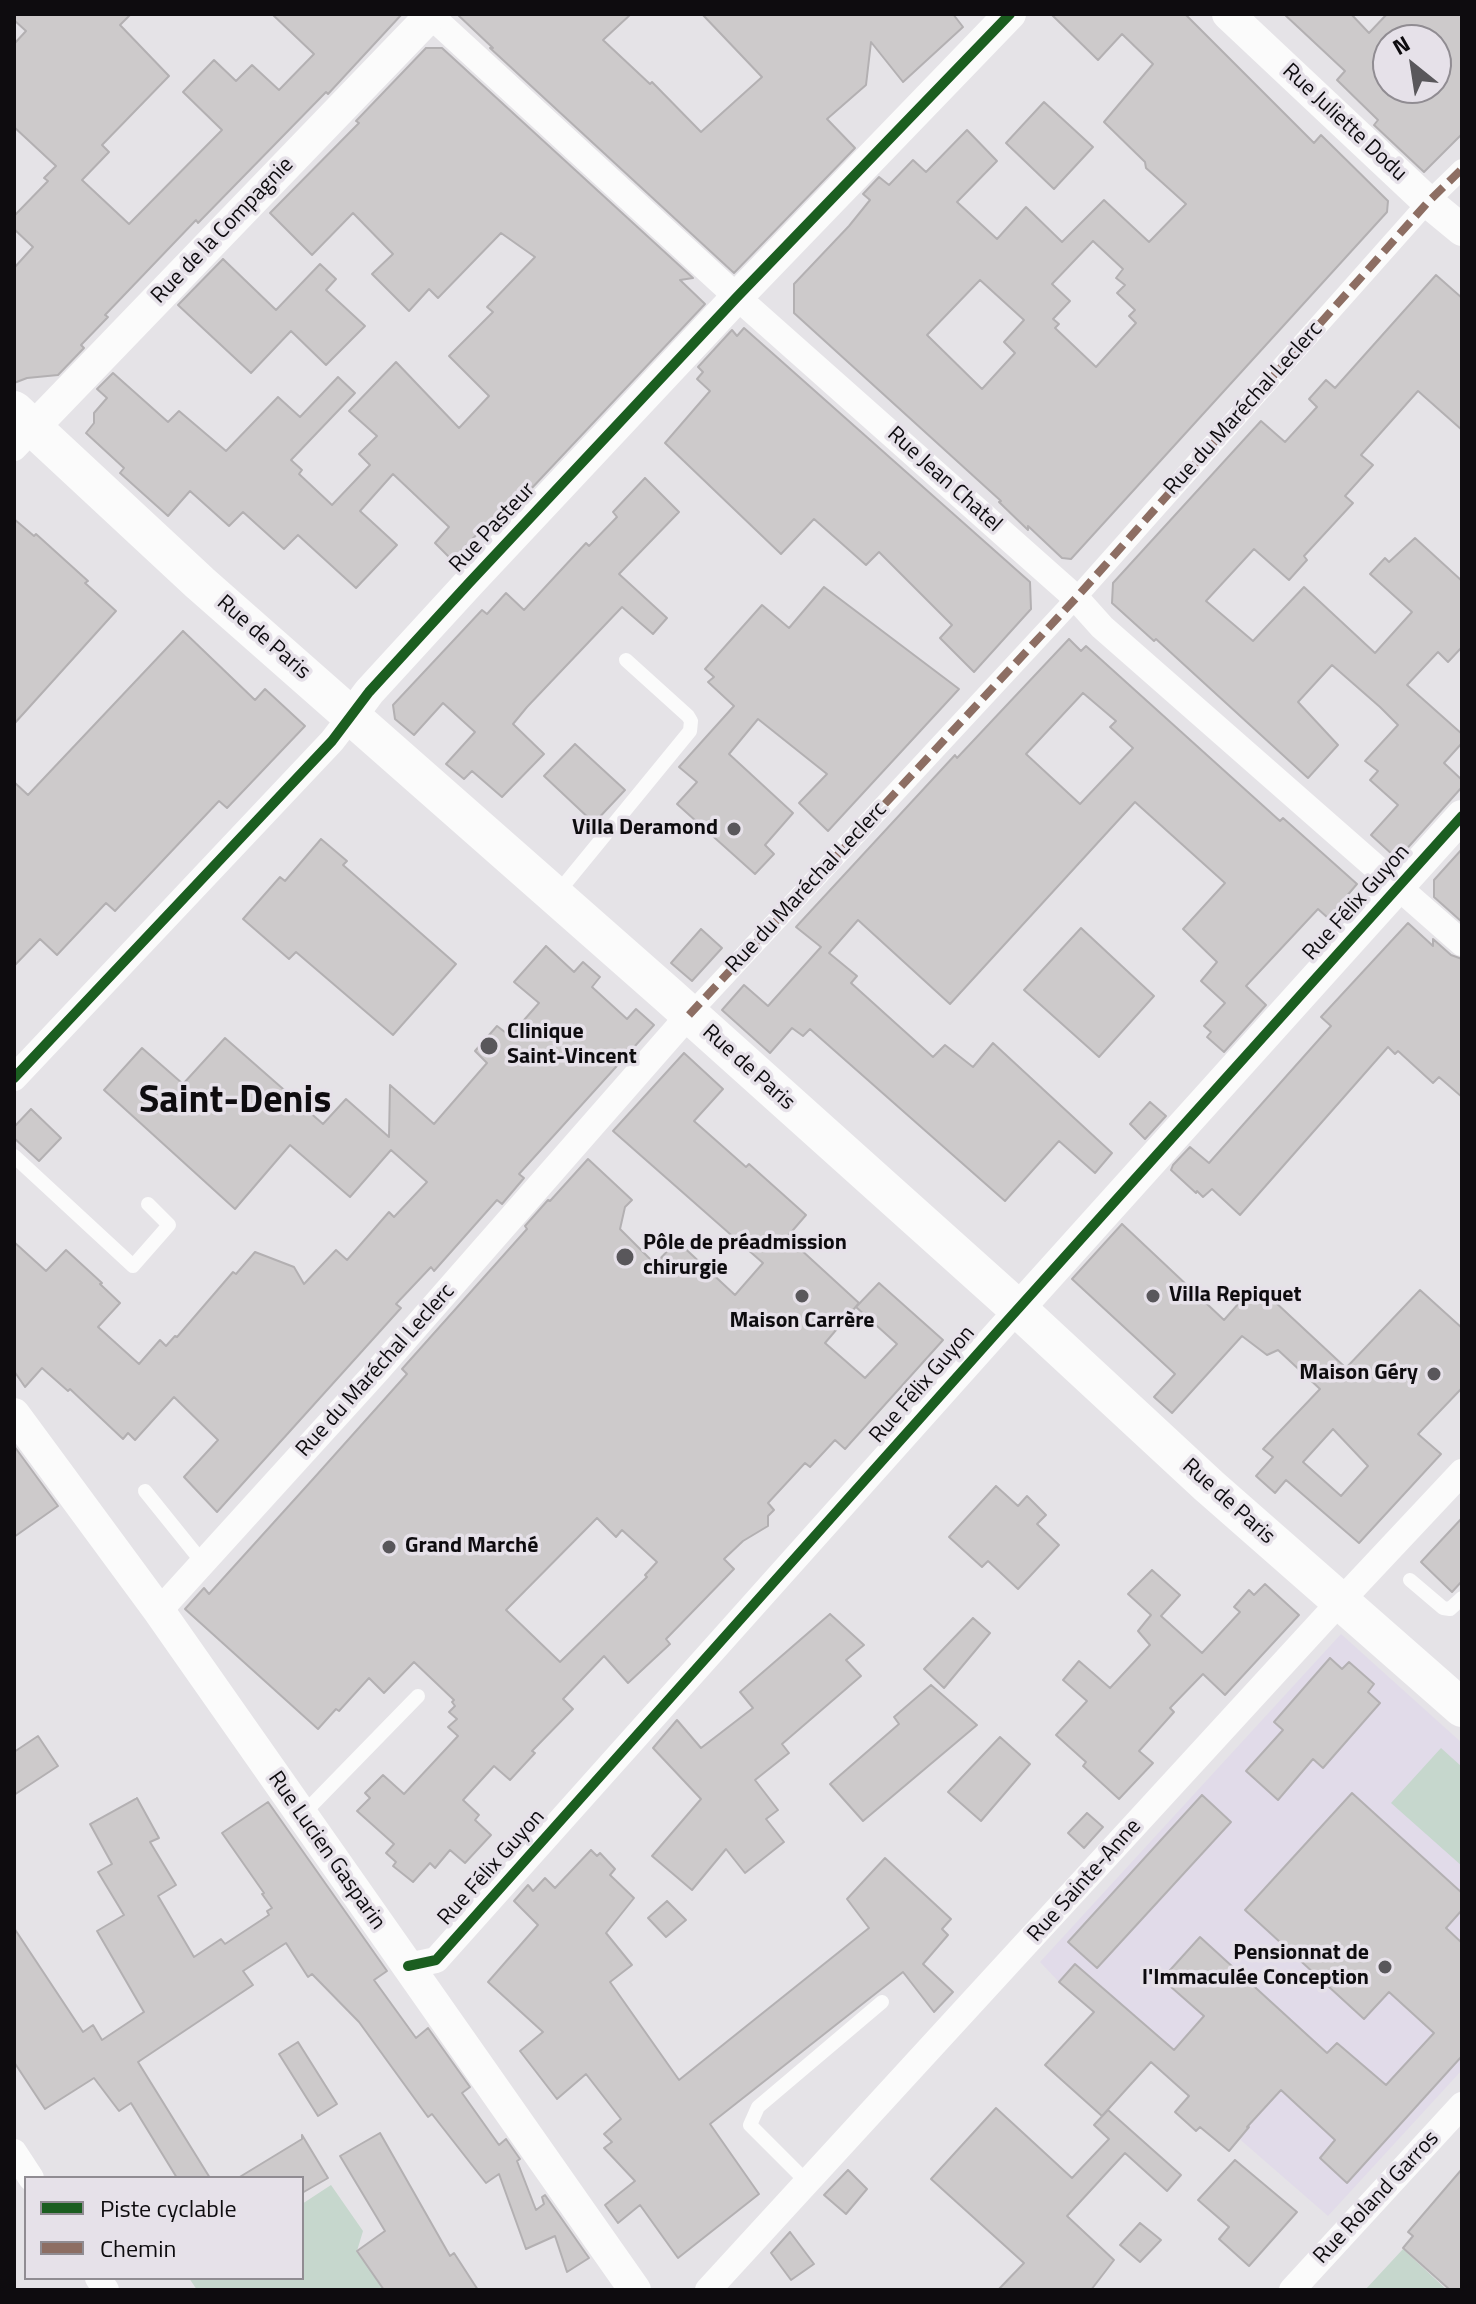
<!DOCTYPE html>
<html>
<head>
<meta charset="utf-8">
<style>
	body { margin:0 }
	#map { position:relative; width:1476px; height:2304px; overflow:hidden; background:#e5e3e7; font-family:"Titillium Web",sans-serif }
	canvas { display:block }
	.frame { position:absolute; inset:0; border:16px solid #0e0c0f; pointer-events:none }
	.legend { position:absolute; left:24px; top:2176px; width:280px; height:104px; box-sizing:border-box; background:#e6e1e9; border:2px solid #908c92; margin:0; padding:10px 14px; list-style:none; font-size:24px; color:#0e0c0f }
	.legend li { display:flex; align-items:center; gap:16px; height:40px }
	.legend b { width:40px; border:2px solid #908c92 }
	.north { position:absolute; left:1372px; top:24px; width:80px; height:80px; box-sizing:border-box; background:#e6e1e9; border:2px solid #908c92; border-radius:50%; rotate:330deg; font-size:22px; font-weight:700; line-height:32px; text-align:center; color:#0e0c0f }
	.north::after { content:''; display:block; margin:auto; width:28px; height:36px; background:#59575b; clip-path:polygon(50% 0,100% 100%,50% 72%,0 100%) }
</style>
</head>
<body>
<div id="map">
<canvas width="1476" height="2304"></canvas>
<div class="frame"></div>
<ul class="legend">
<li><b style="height:10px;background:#1b5e20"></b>Piste cyclable</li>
<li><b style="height:10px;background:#8d6e63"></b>Chemin</li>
</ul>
<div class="north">N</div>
</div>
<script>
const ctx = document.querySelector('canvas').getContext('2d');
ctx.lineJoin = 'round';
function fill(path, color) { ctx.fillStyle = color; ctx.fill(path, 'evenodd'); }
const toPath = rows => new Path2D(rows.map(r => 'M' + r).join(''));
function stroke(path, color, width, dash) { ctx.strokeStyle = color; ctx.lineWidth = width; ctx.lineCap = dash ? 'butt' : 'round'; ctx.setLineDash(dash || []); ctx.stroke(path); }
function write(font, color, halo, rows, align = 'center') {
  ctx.font = font + ' "Titillium Web",sans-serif'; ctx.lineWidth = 7; ctx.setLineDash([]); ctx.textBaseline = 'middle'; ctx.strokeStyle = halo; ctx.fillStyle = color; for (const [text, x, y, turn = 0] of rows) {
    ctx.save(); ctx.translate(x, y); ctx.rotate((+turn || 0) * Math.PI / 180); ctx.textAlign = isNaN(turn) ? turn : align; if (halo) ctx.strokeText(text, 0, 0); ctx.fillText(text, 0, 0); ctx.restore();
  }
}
fill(toPath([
	[1341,1634,1462,1743,1462,2070,1328,2216,1059,1982,1040,1962]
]), '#e1dbe9');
fill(toPath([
	[1441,1748,1462,1767,1462,1866,1391,1803],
	[331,2185,363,2231,357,2251,388,2290,197,2290,189,2278,302,2278,302,2204],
	[1403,2249,1447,2290,1365,2290]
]), '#c6d7cd');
const building = toPath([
	[14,14,131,14,120,25,169,76,102,145,109,152,82,180,129,224,222,130,183,92,214,60,236,81,252,65,279,90,314,54,272,14,402,14,328,94,326,92,198,223,196,220,105,315,108,317,81,345,84,348,58,375,27,378,14,383,14,268,33,247,14,229,14,216,48,181,44,178,56,166,14,127,14,44,26,31,14,20,14,14],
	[457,14,631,14,603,40,650,84,652,82,701,132,762,77,702,14,953,14,963,27,903,82,871,42,866,85,827,119,855,148,734,273,490,48,493,48,457,14],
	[1051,14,1185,14,1314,143,1321,135,1388,201,1387,212,1071,559,1062,558,1028,526,1028,530,999,502,1001,501,794,313,794,284,849,226,870,200,863,194,879,177,889,185,913,160,926,172,967,130,997,161,957,202,997,239,1026,207,1062,242,1104,200,1149,242,1186,204,1146,168,1145,162,1104,122,1153,64,1122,34,1098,60,1051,14],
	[1093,241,1123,269,1116,278,1125,285,1117,293,1135,310,1129,316,1136,323,1096,367,1055,328,1059,324,1053,319,1070,301,1052,284,1093,241],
	[980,280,1024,320,1004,342,1015,353,982,389,927,335,980,280],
	[1284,14,1351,14,1369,33,1387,14,1462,14,1462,134,1424,172,1374,125,1378,120,1337,80,1345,71,1284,14],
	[1388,40,1436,40,1436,88,1388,88,1388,40],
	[426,48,442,48,693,278,680,280,705,304,530,490,526,487,487,529,484,527,452,560,435,543,449,527,393,474,360,511,397,545,356,588,298,535,284,549,243,512,229,526,190,491,168,516,120,473,124,468,86,433,94,423,94,413,107,398,97,389,113,373,168,422,179,411,226,451,278,397,300,417,338,377,355,393,291,460,302,470,299,474,332,505,370,465,359,454,377,436,349,411,396,362,459,428,489,396,449,356,493,312,487,307,535,257,501,233,438,298,429,289,409,311,372,274,393,254,353,213,312,255,270,213,359,123,356,121,426,48],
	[1044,102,1093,147,1054,189,1006,143,1044,102],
	[223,259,276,310,320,264,336,279,326,290,365,326,326,365,291,331,251,373,178,305,223,259],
	[1436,275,1462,298,1462,430,1418,391,1361,455,1373,465,1345,496,1353,503,1304,556,1307,560,1289,580,1254,549,1206,601,1253,641,1304,587,1375,653,1412,612,1370,574,1385,558,1389,562,1415,538,1462,581,1462,647,1448,662,1438,652,1407,685,1462,734,1462,743,1444,763,1462,780,1462,787,1403,853,1394,856,1371,835,1398,805,1370,780,1378,771,1365,761,1398,725,1380,707,1332,665,1298,702,1338,745,1308,778,1156,639,1154,641,1112,603,1113,583,1261,421,1285,442,1317,407,1309,399,1326,380,1335,388,1436,275],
	[744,328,1030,582,1031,609,974,672,940,638,952,625,879,552,866,565,814,519,781,554,665,443,710,391,697,379,703,372,698,367,732,330,737,336,744,328],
	[645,478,679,512,619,574,667,618,653,634,622,607,527,707,513,724,544,754,502,797,472,771,464,779,446,764,475,732,443,703,414,735,395,719,393,705,482,610,487,614,506,593,524,610,586,543,589,546,617,517,613,512,645,478],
	[14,519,34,536,36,534,88,581,85,583,116,611,14,724,14,519],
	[824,587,959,689,828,831,799,803,827,774,758,719,729,754,793,813,765,845,774,854,755,874,677,804,697,782,679,767,734,706,708,682,714,677,705,669,762,605,789,628,824,587],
	[183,631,255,700,265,689,305,726,227,808,219,801,115,911,106,903,57,955,40,939,14,966,14,782,28,795,183,631],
	[1069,639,1081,651,1086,646,1280,821,1283,818,1357,884,1328,918,1318,909,1246,986,1266,1005,1224,1052,1207,1037,1211,1032,1204,1026,1225,1003,1201,981,1217,962,1183,929,1225,883,1135,802,950,1004,858,920,829,953,857,976,851,983,933,1057,945,1045,973,1067,993,1043,1112,1153,1095,1173,1059,1141,1005,1201,810,1029,803,1036,792,1028,770,1053,722,1010,744,985,768,1006,821,947,796,927,955,755,957,758,1069,639],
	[1083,693,1116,721,1110,727,1133,748,1080,804,1026,754,1083,693],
	[575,744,625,790,594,823,544,776,575,744],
	[321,839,347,861,343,865,456,964,393,1035,296,952,289,959,243,919,280,877,285,881,321,839],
	[1462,849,1462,922,1434,897,1434,880,1462,849],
	[1408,923,1433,946,1433,939,1451,955,1462,959,1462,1097,1439,1077,1433,1083,1398,1051,1395,1054,1388,1047,1240,1215,1212,1189,1203,1197,1197,1191,1196,1193,1171,1170,1173,1165,1190,1147,1209,1163,1331,1026,1321,1017,1408,923],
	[1081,928,1154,996,1099,1057,1024,990,1081,928],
	[701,929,722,948,692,981,671,963,701,929],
	[546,946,574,972,583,962,600,977,592,987,627,1019,636,1009,654,1025,519,1174,524,1178,502,1204,497,1200,434,1271,431,1267,396,1304,401,1308,217,1512,184,1477,218,1440,174,1397,135,1440,128,1433,123,1439,70,1389,68,1391,42,1368,25,1387,14,1371,14,1242,46,1271,66,1250,102,1283,100,1284,120,1303,98,1327,139,1364,160,1340,166,1346,175,1336,177,1337,233,1272,236,1274,255,1252,294,1267,304,1284,336,1250,347,1260,389,1212,394,1217,427,1182,391,1150,350,1197,290,1145,235,1209,104,1090,142,1048,183,1084,225,1038,323,1124,346,1099,389,1137,390,1085,434,1124,487,1063,475,1051,497,1026,510,1036,539,1003,514,982,546,946],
	[684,1053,723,1089,694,1121,746,1167,749,1164,806,1215,787,1237,859,1303,825,1343,865,1378,897,1344,856,1307,879,1283,943,1340,845,1449,835,1440,810,1467,805,1463,768,1503,774,1510,768,1516,768,1526,743,1541,724,1559,734,1569,666,1639,670,1644,628,1683,604,1656,563,1699,573,1709,532,1751,535,1753,510,1780,494,1766,463,1800,479,1815,475,1820,491,1835,465,1863,450,1850,435,1868,430,1863,413,1882,393,1866,396,1862,386,1853,394,1844,357,1811,370,1798,365,1793,383,1775,404,1794,458,1736,448,1727,457,1719,449,1712,455,1706,452,1702,454,1700,414,1662,384,1693,369,1678,339,1711,336,1709,318,1729,185,1609,204,1588,209,1594,314,1478,407,1374,402,1369,527,1229,525,1226,548,1200,550,1201,588,1159,632,1200,625,1207,620,1229,655,1264,677,1241,735,1295,763,1263,613,1131,684,1053],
	[597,1518,616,1537,622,1530,657,1562,645,1575,647,1577,560,1662,506,1610,597,1518],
	[1150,1102,1166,1116,1145,1139,1130,1124,1150,1102],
	[31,1109,61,1138,39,1161,14,1138,14,1127,31,1109],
	[1122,1224,1224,1320,1255,1285,1275,1299,1274,1301,1346,1368,1420,1290,1462,1328,1462,1388,1418,1434,1441,1454,1359,1543,1286,1480,1275,1493,1256,1476,1273,1457,1263,1449,1320,1389,1278,1350,1267,1355,1242,1336,1172,1413,1154,1397,1175,1374,1072,1279,1122,1224],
	[1333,1429,1368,1466,1341,1496,1303,1462,1333,1429],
	[14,1446,58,1506,14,1537,14,1446],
	[996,1486,1018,1506,1027,1496,1046,1515,1037,1524,1059,1545,1018,1589,988,1561,982,1567,949,1537,996,1486],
	[1462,1518,1462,1581,1452,1592,1421,1562,1462,1518],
	[1152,1570,1180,1595,1161,1616,1202,1653,1240,1612,1234,1607,1249,1590,1254,1595,1265,1584,1299,1615,1225,1695,1203,1674,1170,1708,1174,1712,1139,1751,1153,1763,1119,1799,1083,1766,1086,1762,1056,1735,1087,1701,1063,1680,1079,1661,1110,1688,1150,1645,1138,1631,1151,1615,1128,1594,1152,1570],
	[830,1614,864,1645,846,1660,861,1676,782,1744,789,1753,755,1780,778,1810,766,1819,784,1842,745,1873,726,1849,692,1890,652,1856,701,1799,653,1748,677,1720,701,1748,718,1735,753,1708,740,1692,830,1614],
	[973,1618,990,1633,944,1688,924,1669,973,1618],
	[1330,1658,1342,1669,1349,1662,1374,1684,1368,1692,1380,1703,1323,1768,1313,1759,1278,1800,1246,1771,1283,1730,1274,1722,1330,1658],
	[931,1685,977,1725,863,1821,830,1784,899,1724,894,1717,931,1685],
	[38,1736,58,1766,14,1795,14,1752,38,1736],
	[1000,1737,1030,1764,981,1821,948,1792,1000,1737],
	[1352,1793,1462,1893,1462,1910,1446,1928,1462,1943,1462,2056,1347,2183,1320,2158,1335,2140,1281,2090,1247,2127,1249,2127,1229,2151,1200,2127,1196,2131,1175,2112,1189,2096,1151,2062,1102,2116,1045,2065,1094,2012,1059,1982,1075,1964,1174,2050,1204,2016,1162,1979,1200,1937,1327,2053,1337,2043,1386,2085,1434,2033,1389,1992,1364,2019,1245,1910,1352,1793],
	[1202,1795,1231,1822,1097,1968,1068,1942,1202,1795],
	[137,1798,159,1838,150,1842,176,1885,158,1896,194,1957,221,1939,225,1944,269,1915,267,1911,272,1908,262,1894,264,1893,222,1833,268,1802,387,1971,374,1980,416,2038,428,2028,470,2087,462,2093,499,2145,506,2139,520,2159,517,2161,536,2210,544,2204,542,2197,545,2195,589,2258,567,2272,555,2236,526,2249,499,2174,486,2183,432,2114,428,2117,359,2022,312,1974,308,1977,286,1943,243,1971,253,1985,138,2062,210,2178,177,2178,131,2103,119,2111,94,2078,45,2109,14,2062,14,1928,83,2032,93,2025,102,2040,144,2012,97,1931,124,1915,98,1872,112,1864,90,1824,137,1798],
	[1087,1813,1103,1827,1084,1848,1068,1833,1087,1813],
	[591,1850,597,1856,600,1853,615,1869,610,1875,634,1898,606,1933,632,1965,610,1982,679,2080,869,1928,847,1899,885,1858,951,1919,942,1929,948,1935,923,1964,953,1992,934,2012,903,1972,710,2124,759,2194,678,2258,640,2205,618,2223,605,2205,635,2181,604,2148,612,2142,604,2134,621,2119,586,2074,557,2099,520,2051,543,2032,488,1982,538,1925,514,1901,528,1885,533,1891,545,1878,555,1888,591,1850],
	[667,1901,686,1920,666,1937,648,1918,667,1901],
	[298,2042,337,2104,318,2116,279,2054,298,2042],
	[996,2108,1072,2178,1109,2139,1094,2125,1108,2110,1181,2175,1167,2191,1125,2153,1067,2216,1114,2260,1091,2290,998,2290,1024,2263,931,2179,996,2108],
	[380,2133,450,2256,454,2253,478,2290,384,2290,357,2251,385,2231,340,2156,380,2133],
	[302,2135,328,2178,302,2193,302,2178,238,2178,302,2139,302,2135],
	[1235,2160,1297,2212,1249,2266,1219,2239,1229,2227,1198,2200,1235,2160],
	[1462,2169,1462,2290,1450,2290,1403,2248,1413,2236,1408,2232,1462,2169],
	[848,2170,867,2189,846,2214,824,2195,848,2170],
	[1140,2223,1161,2240,1140,2262,1120,2245,1140,2223],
	[790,2232,814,2264,791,2280,771,2253,790,2232]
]);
fill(building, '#cdcacb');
stroke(building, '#b3b0b2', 2);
stroke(toPath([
	[555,896,690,731,691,721,688,716,626,660],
	[14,1156,133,1266,169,1225,148,1204],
	[145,1491,203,1563],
	[1410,1580,1443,1608,1450,1609,1462,1598],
	[302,1815,418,1696],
	[809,2184,750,2125,758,2107,882,2002]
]), '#fbfbfb', 14);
stroke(toPath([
	[689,1015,1076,598,1428,202,1462,169]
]), '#fbfbfb', 20);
stroke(toPath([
	[429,14,737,297,1076,598,1102,627,1462,943],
	[14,448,34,427],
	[14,1078,332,741,352,715],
	[159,1611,378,1370,689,1015],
	[408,1966,436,1960,1018,1309],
	[14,2152,31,2178],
	[98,2278,106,2290],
	[708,2290,1324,1619,1462,1472],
	[1292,2290,1462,2105]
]), '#fbfbfb', 26);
stroke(toPath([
	[1228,14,1428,202,1462,230],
	[34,427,432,14],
	[352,715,369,692,469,583,737,297,1010,14],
	[1018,1309,1462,816],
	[14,1414,159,1611,635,2290]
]), '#fbfbfb', 32);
stroke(toPath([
	[14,410,200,583,668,995,1018,1309,1209,1486,1462,1708]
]), '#fbfbfb', 38);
stroke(toPath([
	[689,1015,1076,598,1428,202,1462,169]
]), '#8d6e63', 8, [16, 8]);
stroke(toPath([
	[14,1078,332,741,369,692,469,583,737,297,1010,14],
	[408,1966,436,1960,998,1331,1462,816]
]), '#1b5e20', 10);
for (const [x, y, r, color] of [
	[734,829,8,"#59575b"],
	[489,1046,10,"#59575b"],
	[625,1257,10,"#59575b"],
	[802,1296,8,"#59575b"],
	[1153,1296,8,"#59575b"],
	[1434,1374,8,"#59575b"],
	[389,1547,8,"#59575b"],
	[1385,1967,8,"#59575b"]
]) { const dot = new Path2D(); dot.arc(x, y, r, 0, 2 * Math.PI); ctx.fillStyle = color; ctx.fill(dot); stroke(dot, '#e6e1e9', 3); }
write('22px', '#0e0c0f', '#e6e1e9', [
	["Rue Juliette Dodu",1344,123,43],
	["Rue de la Compagnie",223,231,-46],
	["Rue du Maréchal Leclerc",1244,409,-48],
	["Rue Jean Chatel",944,480,42],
	["Rue Pasteur",493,528,-47],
	["Rue de Paris",263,638,41],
	["Rue du Maréchal Leclerc",807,888,-47],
	["Rue Félix Guyon",1357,903,-48],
	["Rue de Paris",748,1068,42],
	["Rue du Maréchal Leclerc",376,1371,-48],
	["Rue Félix Guyon",923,1385,-49],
	["Rue de Paris",1228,1502,42],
	["Rue Lucien Gasparin",326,1851,55],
	["Rue Félix Guyon",492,1868,-48],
	["Rue Sainte-Anne",1085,1881,-48],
	["Rue Roland Garros",1377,2198,-47]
]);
write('bold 22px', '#0e0c0f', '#e6e1e9', [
	["Villa Deramond",718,829,"right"],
	["Clinique",507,1033],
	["Saint-Vincent",507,1058],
	["Pôle de préadmission",643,1244],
	["chirurgie",643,1269],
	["Villa Repiquet",1169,1296],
	["Maison Carrère",802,1322,"center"],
	["Maison Géry",1418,1374,"right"],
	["Grand Marché",405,1547],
	["Pensionnat de",1369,1954,"right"],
	["l'Immaculée Conception",1369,1979,"right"]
], 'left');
write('bold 38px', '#0e0c0f', '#e6e1e9', [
	["Saint-Denis",235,1103]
]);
</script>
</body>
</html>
